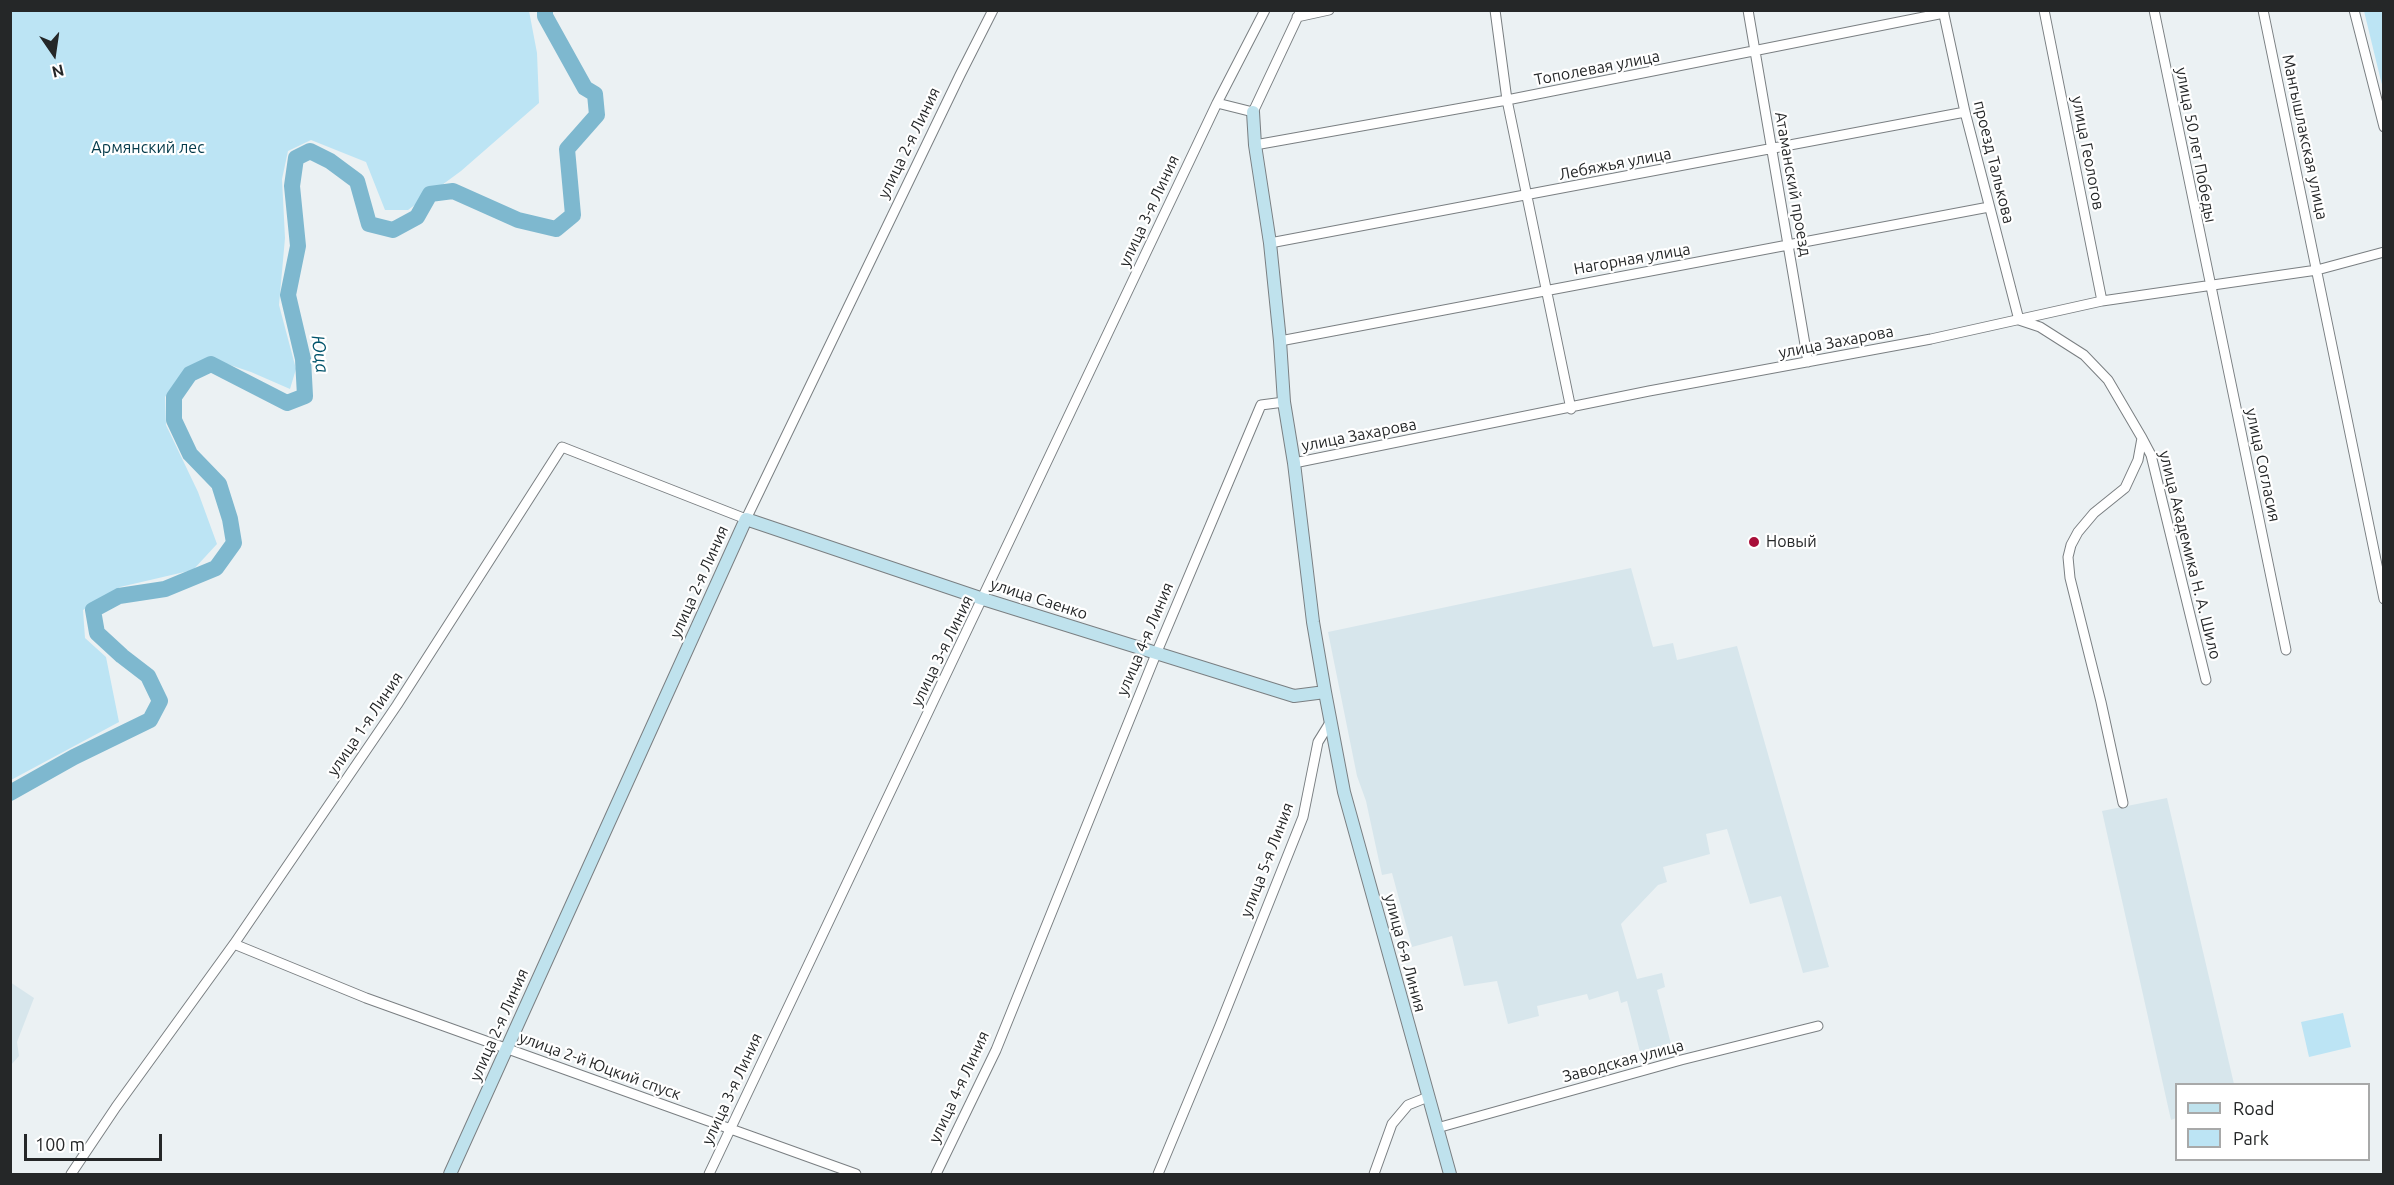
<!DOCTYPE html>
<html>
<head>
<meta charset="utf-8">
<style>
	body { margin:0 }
	#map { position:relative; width:2394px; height:1185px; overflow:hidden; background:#ebf1f3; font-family:Ubuntu,sans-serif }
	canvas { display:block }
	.frame { position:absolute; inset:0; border:12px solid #252728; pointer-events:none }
	.legend { position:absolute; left:2175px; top:1083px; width:195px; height:78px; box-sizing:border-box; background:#fff; border:2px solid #a8a9a9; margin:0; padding:8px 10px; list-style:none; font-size:18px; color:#252728 }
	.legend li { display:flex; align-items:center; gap:12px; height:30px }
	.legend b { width:30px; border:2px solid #a8a9a9 }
	.north { position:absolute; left:24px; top:24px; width:60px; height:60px; -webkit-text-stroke:4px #fff; paint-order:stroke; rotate:167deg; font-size:16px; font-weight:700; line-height:24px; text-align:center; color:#252728 }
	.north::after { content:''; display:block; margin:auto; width:21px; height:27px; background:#252728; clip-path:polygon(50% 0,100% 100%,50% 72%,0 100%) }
	.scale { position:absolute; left:24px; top:1134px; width:138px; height:27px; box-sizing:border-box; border:3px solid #252728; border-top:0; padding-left:8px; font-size:18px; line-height:21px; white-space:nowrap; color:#252728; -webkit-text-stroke:4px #fff; paint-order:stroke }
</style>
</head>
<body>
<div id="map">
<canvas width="2394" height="1185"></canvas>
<div class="frame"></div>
<ul class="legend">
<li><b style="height:8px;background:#bfe2ed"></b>Road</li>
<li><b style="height:16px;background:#bce4f4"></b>Park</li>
</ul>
<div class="north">N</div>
<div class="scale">100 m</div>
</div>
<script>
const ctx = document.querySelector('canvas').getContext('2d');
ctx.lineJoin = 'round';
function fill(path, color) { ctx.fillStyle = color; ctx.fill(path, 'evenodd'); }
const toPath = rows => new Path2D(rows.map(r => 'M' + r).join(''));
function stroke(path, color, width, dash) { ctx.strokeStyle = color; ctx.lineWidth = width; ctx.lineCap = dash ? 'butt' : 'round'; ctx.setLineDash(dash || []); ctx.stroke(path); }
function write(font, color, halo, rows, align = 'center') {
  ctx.font = font + ' Ubuntu,sans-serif'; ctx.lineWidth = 4.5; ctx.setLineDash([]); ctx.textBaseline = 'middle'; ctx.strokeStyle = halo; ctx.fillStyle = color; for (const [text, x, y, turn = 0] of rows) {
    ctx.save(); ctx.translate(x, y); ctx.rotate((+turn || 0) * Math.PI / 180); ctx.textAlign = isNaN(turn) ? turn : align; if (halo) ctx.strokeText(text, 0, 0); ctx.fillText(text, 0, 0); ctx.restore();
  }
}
fill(toPath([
	[1631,568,1653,647,1673,643,1677,660,1737,646,1829,967,1803,973,1781,896,1750,904,1727,829,1706,834,1710,854,1663,867,1667,882,1658,885,1621,924,1637,979,1662,973,1665,987,1657,990,1672,1048,1641,1056,1627,1001,1621,1003,1618,991,1589,1000,1587,994,1537,1006,1539,1016,1508,1024,1497,981,1464,986,1452,936,1412,947,1392,873,1382,875,1366,801,1357,776,1328,632],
	[2167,798,2234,1084,2176,1084,2176,1118,2171,1120,2102,811],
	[10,982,34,998,17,1042,19,1056,11,1065]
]), '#d7e6ec');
fill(toPath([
	[11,10,529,11,537,53,539,103,461,171,408,210,385,210,366,162,311,140,288,151,282,179,285,238,279,305,296,369,290,389,251,372,209,358,184,370,165,397,166,425,198,492,217,544,193,570,120,587,83,610,85,638,106,657,119,722,11,780],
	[2364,11,2383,11,2383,88,2380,77],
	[2343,1013,2351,1047,2309,1057,2301,1022]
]), '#bce4f4');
stroke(toPath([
	[10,793,74,757,150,720,160,701,148,676,122,656,97,633,93,610,119,596,165,589,216,568,234,543,230,519,219,484,190,454,174,420,174,397,190,374,211,364,287,403,305,396,303,359,288,295,298,246,292,186,296,158,310,151,330,161,357,181,369,224,393,230,417,217,430,194,453,191,518,220,556,229,573,215,567,149,597,115,595,94,585,88,545,16,545,10]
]), '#7eb8cf', 16);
const street = toPath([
	[1495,10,1507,100,1571,409],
	[1748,10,1808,362],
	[1943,10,1965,112,2019,320,2040,327,2084,355,2108,380,2142,438,2138,460,2125,488,2094,513,2078,532,2071,545,2068,557,2070,578,2101,702,2123,803],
	[2044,10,2102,301],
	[2154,10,2286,650],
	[2263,10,2384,599],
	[2354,10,2384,127],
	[1297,17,1329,10],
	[1217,103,1253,112,1301,10],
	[1255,145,1507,100,1944,13],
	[1270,243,1965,112],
	[1280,341,1989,207],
	[2142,438,2151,455,2206,680],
	[1294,463,1649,391,1931,339,2102,301,2317,270,2384,252],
	[234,944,366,998,856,1174],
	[1437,1128,1681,1060,1818,1026],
	[71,1174,116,1107,234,944,397,705,562,447,746,519,960,75,993,10],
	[709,1174,1217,103,1265,10],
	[936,1174,996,1050,1156,654,1261,405,1284,402],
	[1158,1174,1220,1025,1303,817,1318,742,1331,721],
	[1374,1174,1392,1124,1408,1105,1428,1097]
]);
const secondary = toPath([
	[1253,112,1255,145,1270,243,1280,341,1284,402,1294,463,1313,622,1325,692,1344,792,1450,1174],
	[450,1174,746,519,983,599,1294,696,1325,692]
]);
stroke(street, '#7a7f82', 11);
stroke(secondary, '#7a7f82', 14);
stroke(street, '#fff', 9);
stroke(secondary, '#bfe2ed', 12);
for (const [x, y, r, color] of [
	[1754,542,6,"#a80f39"]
]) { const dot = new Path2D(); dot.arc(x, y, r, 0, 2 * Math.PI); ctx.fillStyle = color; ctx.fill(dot); stroke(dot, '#fff', 2); }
write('16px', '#252728', '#fff', [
	["Тополевая улица",1597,68,-11],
	["Мангышлакская улица",2305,137,78],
	["улица 2-я Линия",909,143,-64],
	["улица 50 лет Победы",2196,145,79],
	["улица Геологов",2088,153,79],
	["проезд Талькова",1994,162,76],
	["Лебяжья улица",1615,164,-11],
	["Атаманский проезд",1793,184,80],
	["улица 3-я Линия",1149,211,-65],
	["Нагорная улица",1632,259,-10],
	["улица Захарова",1836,342,-11],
	["улица Захарова",1359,435,-11],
	["улица Согласия",2263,465,78],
	["улица Академика Н. А. Шило",2190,555,76],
	["улица 2-я Линия",699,582,-66],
	["улица Саенко",1039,599,18],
	["улица 4-я Линия",1145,639,-67],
	["улица 3-я Линия",942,651,-64],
	["улица 1-я Линия",365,724,-56],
	["улица 5-я Линия",1267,860,-69],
	["улица 6-я Линия",1405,953,75],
	["улица 2-я Линия",499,1025,-66],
	["Заводская улица",1623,1061,-15],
	["улица 2-й Юцкий спуск",600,1066,20],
	["улица 4-я Линия",959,1087,-65],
	["улица 3-я Линия",732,1089,-65]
]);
write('16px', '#043a4a', '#fff', [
	["Армянский лес",148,148]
]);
write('16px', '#252728', '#fff', [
	["Новый",1766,542]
], 'left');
write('italic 18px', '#00536b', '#fff', [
	["Юца",320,354,82]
]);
</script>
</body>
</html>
